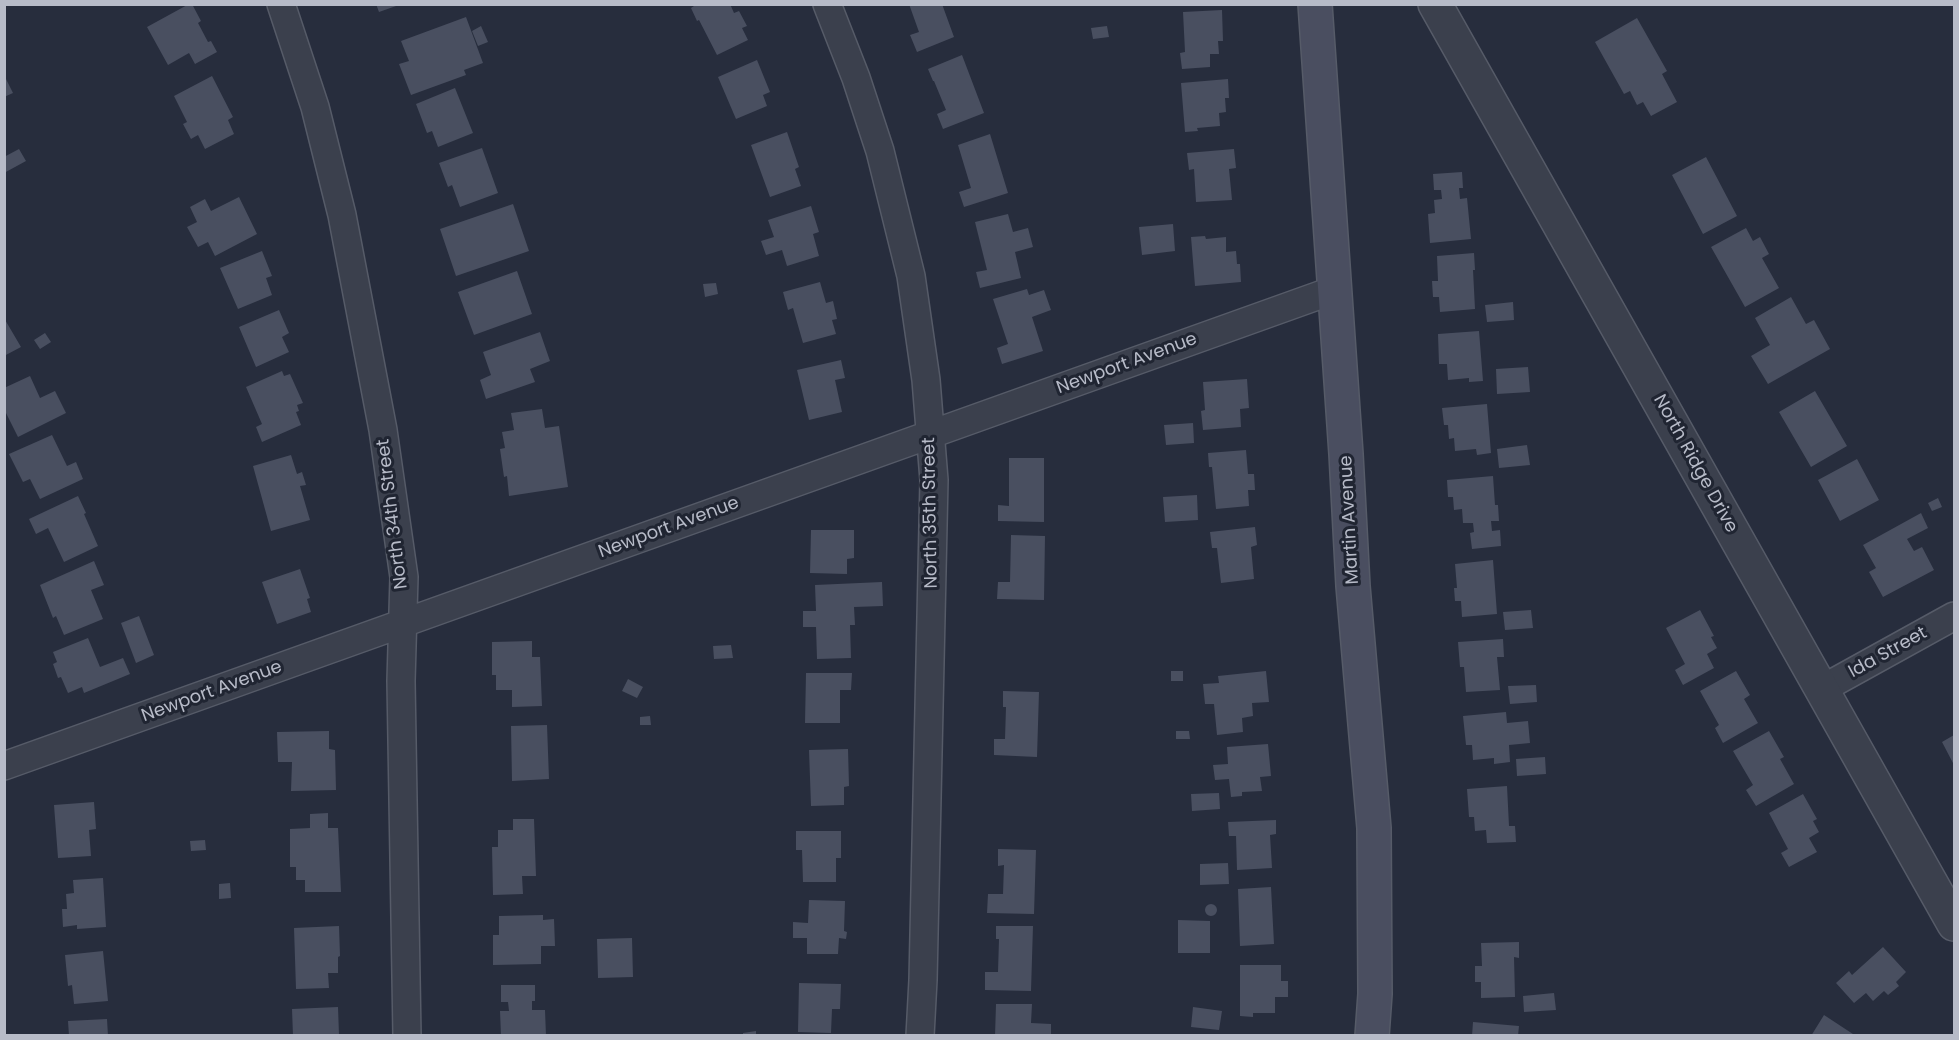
<!DOCTYPE html>
<html>
<head>
<meta charset="utf-8">
<style>
	body { margin:0 }
	#map { position:relative; width:1959px; height:1040px; overflow:hidden; background:#272d3d; font-family:Poppins,sans-serif }
	canvas { display:block }
	.frame { position:absolute; inset:0; border:6px solid #b7bbc8; pointer-events:none }
</style>
</head>
<body>
<div id="map">
<canvas width="1959" height="1040"></canvas>
<div class="frame"></div>
</div>
<script>
const ctx = document.querySelector('canvas').getContext('2d');
ctx.lineJoin = 'round';
function fill(path, color) { ctx.fillStyle = color; ctx.fill(path, 'evenodd'); }
const toPath = rows => new Path2D(rows.map(r => 'M' + r).join(''));
function stroke(path, color, width, dash) { ctx.strokeStyle = color; ctx.lineWidth = width; ctx.lineCap = dash ? 'butt' : 'round'; ctx.setLineDash(dash || []); ctx.stroke(path); }
function write(font, color, halo, rows, align = 'center') {
  ctx.font = font + ' Poppins,sans-serif'; ctx.lineWidth = 6; ctx.setLineDash([]); ctx.textBaseline = 'middle'; ctx.strokeStyle = halo; ctx.fillStyle = color; for (const [text, x, y, turn = 0] of rows) {
    ctx.save(); ctx.translate(x, y); ctx.rotate((+turn || 0) * Math.PI / 180); ctx.textAlign = isNaN(turn) ? turn : align; if (halo) ctx.strokeText(text, 0, 0); ctx.fillText(text, 0, 0); ctx.restore();
  }
}
fill(toPath([
	[189,4,192,4,201,21,198,23,208,42,211,41,217,52,195,64,189,53,168,65,147,27],
	[376,4,399,4,399,5,379,12],
	[697,4,730,4,734,13,739,11,747,26,742,28,748,40,717,55,699,20,697,21,691,8],
	[909,4,942,4,954,37,917,52,910,35,919,32],
	[1222,10,1223,41,1218,41,1219,54,1210,54,1210,67,1182,69,1180,53,1185,52,1183,12],
	[466,17,483,63,464,70,466,75,411,95,399,64,409,61,401,41],
	[1637,18,1667,71,1662,74,1677,102,1651,116,1643,102,1637,105,1630,91,1624,94,1595,42],
	[481,26,488,42,478,46,472,31],
	[1107,26,1109,37,1093,39,1091,28],
	[962,55,984,113,943,129,937,114,946,110,934,81,933,81,928,69],
	[757,60,770,92,763,95,767,106,736,119,718,77],
	[4,75,13,93,4,97],
	[212,76,233,117,228,120,234,134,205,149,198,135,191,139,183,124,187,122,174,96],
	[1228,79,1229,98,1225,98,1226,112,1219,113,1220,126,1197,128,1198,131,1185,132,1181,83],
	[455,88,473,133,438,147,432,131,427,133,416,104],
	[787,132,799,167,795,169,801,186,770,197,751,145],
	[990,134,1008,193,964,207,959,192,971,188,958,145],
	[482,148,498,193,460,207,452,185,448,187,439,163],
	[19,149,26,161,4,173,4,157],
	[1234,149,1236,168,1229,169,1232,200,1196,202,1194,169,1189,170,1187,153],
	[1706,157,1737,216,1703,234,1672,175],
	[1462,172,1463,188,1459,188,1460,199,1467,198,1471,239,1430,243,1428,214,1435,213,1434,200,1442,199,1441,190,1434,190,1433,174],
	[239,197,257,234,215,256,208,242,198,247,187,227,197,222,190,207,205,199,211,211],
	[513,204,529,251,456,276,440,229],
	[811,206,819,232,813,234,819,256,787,266,782,250,766,255,761,241,774,237,768,220],
	[1008,214,1013,232,1028,228,1033,247,1015,252,1021,278,980,288,976,272,987,270,975,222],
	[1173,224,1175,251,1142,255,1139,227],
	[1746,228,1753,241,1760,237,1769,254,1762,258,1779,288,1745,307,1711,247],
	[1205,236,1206,239,1226,237,1226,252,1236,251,1237,264,1240,264,1241,282,1195,286,1191,237],
	[262,251,272,276,266,278,272,295,238,309,220,268],
	[1474,253,1475,270,1473,270,1475,309,1440,312,1439,297,1433,297,1432,281,1438,281,1437,256],
	[517,271,532,314,474,335,458,292],
	[820,282,826,303,833,301,837,319,832,320,836,334,803,343,793,308,788,310,783,292],
	[716,283,718,294,705,297,703,284],
	[1027,289,1029,295,1044,290,1051,310,1032,317,1043,351,1002,364,997,348,1008,344,993,299],
	[1791,297,1806,324,1814,320,1830,349,1768,384,1751,356,1770,345,1755,318],
	[1513,302,1514,320,1487,322,1485,305],
	[279,310,289,333,282,337,289,352,256,367,239,327],
	[4,318,21,347,4,356],
	[1479,331,1483,381,1469,382,1469,378,1448,380,1447,364,1439,364,1438,334],
	[540,332,550,361,530,369,535,382,486,399,480,380,491,375,483,352],
	[45,333,51,342,40,349,34,340],
	[841,360,845,378,835,380,842,412,809,420,797,370],
	[1528,367,1530,392,1497,394,1496,369],
	[282,371,284,376,290,374,303,403,297,405,299,411,296,412,301,425,262,442,256,427,262,424,246,387],
	[30,376,40,398,55,391,66,413,18,437,4,409,4,388],
	[1247,379,1249,408,1240,409,1241,427,1203,430,1201,411,1205,410,1203,382],
	[1815,391,1847,446,1811,467,1779,412],
	[1487,404,1491,453,1477,455,1476,449,1455,451,1454,438,1449,439,1448,425,1444,425,1442,408],
	[542,409,545,428,559,426,568,487,509,496,507,476,504,477,500,449,505,448,502,432,514,430,511,413],
	[1193,423,1194,443,1166,445,1164,425],
	[52,435,67,466,76,462,83,479,40,499,30,479,23,482,9,454],
	[1527,445,1530,465,1499,468,1497,449],
	[1246,450,1248,474,1254,474,1255,490,1248,490,1249,506,1216,509,1212,467,1209,467,1208,453],
	[291,455,297,474,302,472,306,485,300,486,310,520,271,531,253,466],
	[1009,458,1044,458,1044,522,998,521,998,505,1009,506],
	[1857,459,1879,500,1840,521,1818,480],
	[1493,476,1495,505,1498,505,1499,521,1491,521,1492,531,1500,530,1501,546,1472,549,1470,533,1474,532,1473,523,1463,523,1462,509,1454,510,1453,497,1448,497,1447,480],
	[1197,495,1198,520,1165,522,1163,497],
	[78,496,86,513,84,514,98,546,64,562,48,528,36,534,29,519],
	[1938,498,1942,507,1932,511,1928,503],
	[1921,513,1928,528,1907,539,1914,551,1922,547,1934,570,1883,597,1869,572,1876,568,1863,545],
	[1255,527,1257,545,1251,547,1254,579,1221,583,1217,548,1212,548,1210,532],
	[811,530,854,530,854,558,847,559,847,574,810,573],
	[1011,535,1045,536,1044,600,997,599,998,582,1010,582],
	[1493,560,1497,614,1462,617,1461,601,1455,601,1454,588,1457,588,1455,564],
	[94,561,104,585,91,590,103,619,64,635,56,616,53,618,40,585],
	[300,569,310,598,307,599,311,612,277,624,262,582],
	[882,582,883,606,854,607,855,625,850,625,851,658,817,659,816,627,803,627,803,611,816,611,815,585],
	[1531,610,1533,628,1505,630,1503,612],
	[1700,610,1714,636,1711,637,1717,648,1707,654,1714,668,1683,685,1675,670,1685,664,1666,628],
	[139,616,154,655,136,663,121,623],
	[88,638,100,667,123,658,130,674,84,693,82,687,68,693,61,677,58,678,53,664,57,662,53,652],
	[1503,639,1504,657,1497,657,1500,690,1466,692,1464,667,1460,667,1458,642],
	[532,641,532,657,540,657,542,706,512,707,512,690,496,690,496,675,492,675,492,642],
	[731,645,733,658,714,659,713,646],
	[1171,671,1183,671,1183,681,1171,681],
	[1266,671,1269,702,1252,703,1253,716,1242,718,1243,732,1217,735,1214,704,1205,704,1203,684,1219,683,1218,676],
	[1736,671,1750,695,1744,699,1758,723,1723,743,1715,728,1719,725,1700,691],
	[806,673,852,673,851,690,840,690,840,723,805,723],
	[628,679,643,687,637,698,622,691],
	[1536,685,1537,702,1510,704,1508,686],
	[1003,691,1039,692,1037,757,994,755,994,739,1005,739,1006,707,1003,707],
	[1506,712,1507,723,1528,721,1530,743,1509,745,1510,762,1494,764,1494,758,1473,760,1472,745,1466,745,1463,716],
	[650,716,651,725,640,725,640,717],
	[547,725,549,779,512,781,511,726],
	[329,731,329,749,335,750,336,790,291,791,292,762,278,762,277,732],
	[1176,731,1189,731,1190,739,1176,739],
	[1769,731,1784,757,1780,759,1794,784,1756,806,1746,790,1753,785,1733,751],
	[1954,735,1954,765,1942,742],
	[1268,744,1271,776,1260,777,1262,791,1242,792,1242,796,1231,797,1229,779,1215,780,1213,765,1228,764,1227,747],
	[848,749,849,786,844,787,844,805,811,806,809,750],
	[1545,757,1546,774,1517,776,1516,759],
	[1507,786,1509,826,1515,826,1516,842,1487,843,1486,830,1475,831,1474,817,1469,817,1467,789],
	[1219,793,1220,809,1192,811,1191,794],
	[1803,794,1817,819,1813,821,1819,832,1809,838,1817,852,1789,867,1781,853,1788,849,1769,813],
	[94,802,96,829,89,830,91,856,58,858,54,805],
	[328,813,328,828,338,828,341,892,305,892,305,880,296,880,296,867,290,867,290,829,310,828,310,814],
	[513,819,534,819,536,876,522,876,523,894,493,895,492,847,498,847,498,830,513,830],
	[1276,820,1276,834,1270,835,1272,868,1237,870,1236,836,1229,836,1228,822],
	[796,831,841,831,841,858,836,858,836,882,803,882,802,850,796,850],
	[205,840,206,850,191,851,190,841],
	[998,849,1036,850,1034,914,987,913,988,894,1003,894,1004,865,998,866],
	[1228,863,1229,884,1200,885,1200,864],
	[103,878,106,927,77,929,77,925,63,927,62,909,67,909,66,894,74,893,73,880],
	[230,883,231,898,219,899,219,884],
	[1271,887,1274,944,1240,946,1238,889],
	[809,900,845,901,844,931,847,932,846,939,839,938,838,954,807,954,807,938,793,938,793,922,808,923],
	'1205 910a6 6 0 1 1 12 0a6 6 0 1 1-12 0Z',
	[543,915,543,920,554,919,555,946,541,946,541,964,493,965,493,935,499,935,499,916],
	[1178,920,1210,921,1210,953,1178,953],
	[339,926,340,956,338,957,338,973,328,973,329,988,296,989,294,928],
	[996,926,1033,926,1031,991,985,990,985,972,998,972,999,939,996,939],
	[632,938,633,977,598,978,597,939],
	[1519,942,1519,958,1514,957,1515,997,1481,998,1481,982,1475,982,1475,966,1482,966,1481,943],
	[1883,947,1906,972,1896,982,1899,986,1888,995,1884,991,1873,1001,1866,993,1854,1003,1836,983,1849,971,1852,975],
	[103,951,108,1001,74,1004,72,985,68,986,65,955],
	[1240,965,1281,965,1281,981,1288,981,1288,997,1275,997,1275,1013,1253,1013,1253,1017,1240,1016],
	[799,983,841,984,840,1009,832,1009,831,1033,798,1032],
	[501,985,535,985,535,1001,532,1001,532,1010,545,1010,546,1036,501,1036,500,1011,509,1011,508,1002,501,1002],
	[1554,993,1556,1010,1524,1012,1523,996],
	[996,1004,1032,1004,1031,1023,1051,1024,1051,1036,995,1036],
	[338,1007,339,1035,293,1036,292,1009],
	[1193,1007,1222,1011,1219,1030,1191,1027],
	[1824,1015,1856,1036,1811,1036],
	[107,1019,108,1036,69,1036,68,1021],
	[1473,1022,1519,1026,1518,1036,1472,1036],
	[756,1031,756,1036,743,1036,743,1033]
]), '#494f60');
const minor = toPath([
	[281,4,315,107,342,215,383,430,404,577,401,681,407,1036],
	[827,4,856,78,880,151,911,276,926,380,934,480,923,980,920,1036],
	[1822,689,1954,616],
	[4,766,1334,290]
]);
const tertiary = toPath([
	[1435,4,1954,924]
]);
const secondary = toPath([
	[1315,4,1346,454,1353,586,1374,828,1375,994,1372,1036]
]);
stroke(minor, '#565b68', 30);
stroke(tertiary, '#565b68', 36);
stroke(secondary, '#565b68', 36);
stroke(minor, '#3b404d', 27);
stroke(tertiary, '#3b404d', 33);
stroke(secondary, '#4a4e60', 33);
write('18px', '#b7bbc8', '#202532', [
	["Newport Avenue",1127,364,-20],
	["North Ridge Drive",1695,464,61],
	["North 35th Street",931,513,-91],
	["North 34th Street",393,514,-97],
	["Martin Avenue",1350,520,-93],
	["Newport Avenue",669,528,-20],
	["Ida Street",1888,653,-29],
	["Newport Avenue",212,692,-20]
]);
</script>
</body>
</html>
